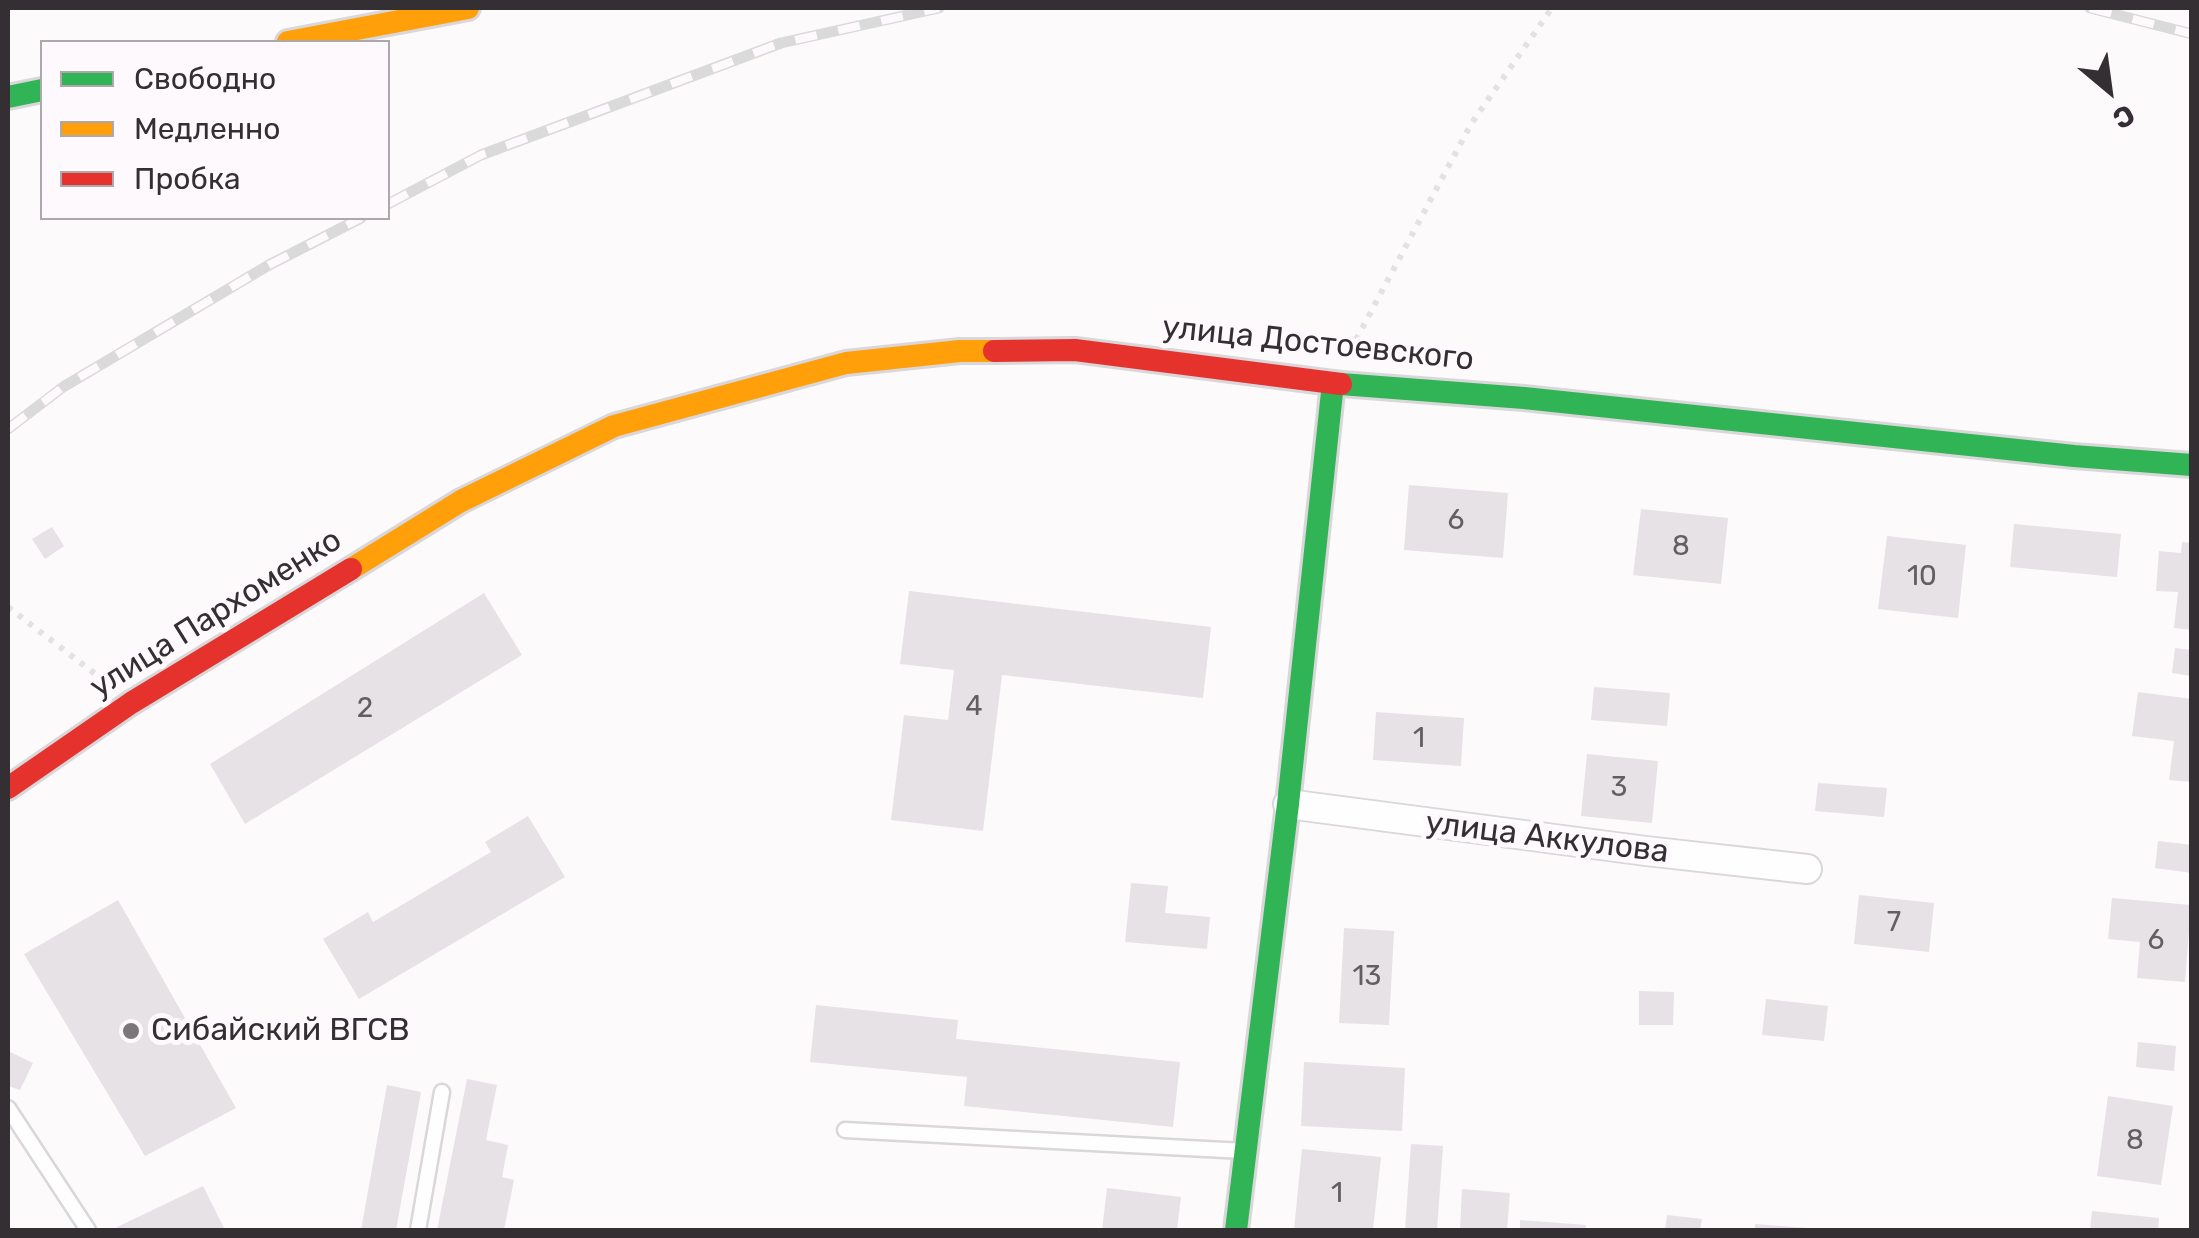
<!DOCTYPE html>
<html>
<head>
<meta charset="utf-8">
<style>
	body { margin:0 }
	#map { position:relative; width:2199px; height:1238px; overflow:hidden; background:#fdfafc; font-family:Rubik,sans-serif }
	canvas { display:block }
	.frame { position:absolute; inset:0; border:10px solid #342f33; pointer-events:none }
	.legend { position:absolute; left:40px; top:40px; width:350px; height:180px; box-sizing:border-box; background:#fef9fd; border:2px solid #ada8ac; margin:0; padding:12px 18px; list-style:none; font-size:30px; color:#342f33 }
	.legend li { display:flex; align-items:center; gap:20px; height:50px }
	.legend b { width:50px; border:2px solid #ada8ac }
	.north { position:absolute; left:2059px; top:40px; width:100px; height:100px; -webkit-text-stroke:8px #fef9fd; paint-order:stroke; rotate:151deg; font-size:28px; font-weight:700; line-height:40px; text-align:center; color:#342f33 }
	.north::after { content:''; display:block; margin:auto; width:35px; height:45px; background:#342f33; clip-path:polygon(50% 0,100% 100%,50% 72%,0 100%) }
</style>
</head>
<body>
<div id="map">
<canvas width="2199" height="1238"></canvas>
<div class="frame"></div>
<ul class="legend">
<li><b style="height:12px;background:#30b455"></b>Свободно</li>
<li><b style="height:12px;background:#ff9f0a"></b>Медленно</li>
<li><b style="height:12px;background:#e5322d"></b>Пробка</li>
</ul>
<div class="north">С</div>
</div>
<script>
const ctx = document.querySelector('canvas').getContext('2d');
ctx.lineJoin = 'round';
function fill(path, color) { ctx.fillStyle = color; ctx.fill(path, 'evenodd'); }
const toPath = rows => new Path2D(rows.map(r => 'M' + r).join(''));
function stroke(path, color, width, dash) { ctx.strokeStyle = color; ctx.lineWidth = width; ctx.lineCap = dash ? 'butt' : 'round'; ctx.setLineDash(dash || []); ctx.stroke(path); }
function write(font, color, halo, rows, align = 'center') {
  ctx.font = font + ' Rubik,sans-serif'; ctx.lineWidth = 10; ctx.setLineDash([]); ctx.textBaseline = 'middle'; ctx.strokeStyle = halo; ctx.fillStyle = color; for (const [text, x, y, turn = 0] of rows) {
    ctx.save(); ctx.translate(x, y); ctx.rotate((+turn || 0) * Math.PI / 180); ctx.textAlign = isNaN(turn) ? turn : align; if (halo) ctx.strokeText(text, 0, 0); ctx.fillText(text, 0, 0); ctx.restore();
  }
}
fill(toPath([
	[1409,485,1508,493,1503,558,1404,550],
	[1641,509,1728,518,1721,584,1633,575],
	[2014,524,2121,534,2117,577,2010,567],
	[52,527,64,546,45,559,32,539],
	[1887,536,1966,545,1958,618,1878,609],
	[2182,542,2192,543,2192,630,2174,628,2178,592,2156,591,2159,551,2181,553],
	[909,591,1211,627,1203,698,1002,675,983,831,891,820,904,715,948,720,954,670,900,664],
	[484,593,522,655,245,824,210,764],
	[2175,648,2192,650,2192,676,2172,673],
	[1594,687,1670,693,1667,726,1591,720],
	[2138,692,2192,699,2192,782,2169,780,2174,741,2132,736],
	[1376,712,1464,718,1461,766,1373,760],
	[1587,754,1658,761,1652,823,1581,816],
	[1818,783,1887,788,1884,817,1815,811],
	[528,816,565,877,359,999,323,939,368,912,373,922,491,852,485,842],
	[2158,841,2192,845,2192,873,2155,868],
	[1131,883,1168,886,1165,913,1210,917,1207,949,1125,942],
	[1859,895,1934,903,1929,952,1854,944],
	[2112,898,2191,905,2185,982,2137,978,2140,942,2108,939],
	[118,900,236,1108,145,1156,24,954],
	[1344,928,1394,931,1389,1025,1339,1023],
	[1639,991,1674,992,1673,1025,1639,1025],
	[1766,999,1828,1006,1824,1041,1762,1035],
	[816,1005,958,1020,956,1039,1180,1062,1173,1127,964,1106,967,1077,810,1062],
	[2138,1042,2176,1046,2174,1071,2136,1067],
	[8,1051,33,1063,20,1090,8,1086],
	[1304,1062,1405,1068,1402,1131,1301,1126],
	[467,1079,497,1085,486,1140,508,1145,502,1177,514,1180,504,1230,437,1230],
	[387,1085,421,1092,396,1230,361,1230],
	[2108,1096,2173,1106,2161,1185,2097,1176],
	[1411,1144,1443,1146,1437,1230,1405,1230],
	[1302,1149,1381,1157,1373,1230,1294,1230],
	[203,1186,225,1230,118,1230,117,1227],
	[1107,1188,1181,1197,1177,1230,1102,1230],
	[1462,1189,1510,1193,1507,1230,1460,1230],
	[2092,1211,2159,1218,2158,1230,2090,1230],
	[1667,1215,1702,1219,1700,1230,1665,1230],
	[1520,1220,1586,1225,1585,1230,1520,1230],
	[1755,1224,1808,1228,1808,1230,1755,1230]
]), '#e6e2e5');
const lane = toPath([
	[8,1108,88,1230],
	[845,1130,1244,1151],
	[418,1230,442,1092]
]);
const street = toPath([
	[1288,804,1646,851,1807,869]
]);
const fast = toPath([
	[8,97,42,90],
	[1341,384,1524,398,2074,456,2192,465],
	[1236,1230,1288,804,1333,383]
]);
const slow = toPath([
	[288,42,468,8],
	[351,569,461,501,614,426,846,363,960,351,994,351]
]);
const jam = toPath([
	[994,351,1075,350,1341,384],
	[8,788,131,703,351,569]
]);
stroke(lane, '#dad7da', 19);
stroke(street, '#dad7da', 32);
stroke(fast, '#dad7da', 28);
stroke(slow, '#dad7da', 28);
stroke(jam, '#dad7da', 28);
stroke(toPath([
	[1350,351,1471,124,1552,8],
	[8,607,103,680]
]), '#e3e2e2', 6, [5, 8]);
stroke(lane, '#fffeff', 14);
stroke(street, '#fffeff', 28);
stroke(fast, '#30b455', 22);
stroke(slow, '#ff9f0a', 22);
stroke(jam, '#e5322d', 22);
const rail = toPath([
	[2090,8,2192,34],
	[388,204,481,155,781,43,939,8],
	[8,429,63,387,269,265,361,218]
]);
stroke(rail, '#dadada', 11);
stroke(rail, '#fef9fd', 8, [22]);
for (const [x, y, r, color] of [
	[131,1031,10,"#7a7679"]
]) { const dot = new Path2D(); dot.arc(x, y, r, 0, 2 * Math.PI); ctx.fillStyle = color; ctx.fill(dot); stroke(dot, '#fef9fd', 4); }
write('28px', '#625e61', null, [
	["6",1456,521],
	["8",1681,547],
	["10",1922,577],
	["4",974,707],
	["2",365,709],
	["1",1419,739],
	["3",1619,788],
	["7",1894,923],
	["6",2156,941],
	["13",1367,977],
	["8",2135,1141],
	["1",1337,1194]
]);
write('32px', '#342f33', '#fef9fd', [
	["улица Достоевского",1318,344,6],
	["улица Пархоменко",216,614,-32],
	["улица Аккулова",1547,838,7]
]);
write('32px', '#342f33', '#fef9fd', [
	["Сибайский ВГСВ",151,1031]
], 'left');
</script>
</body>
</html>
